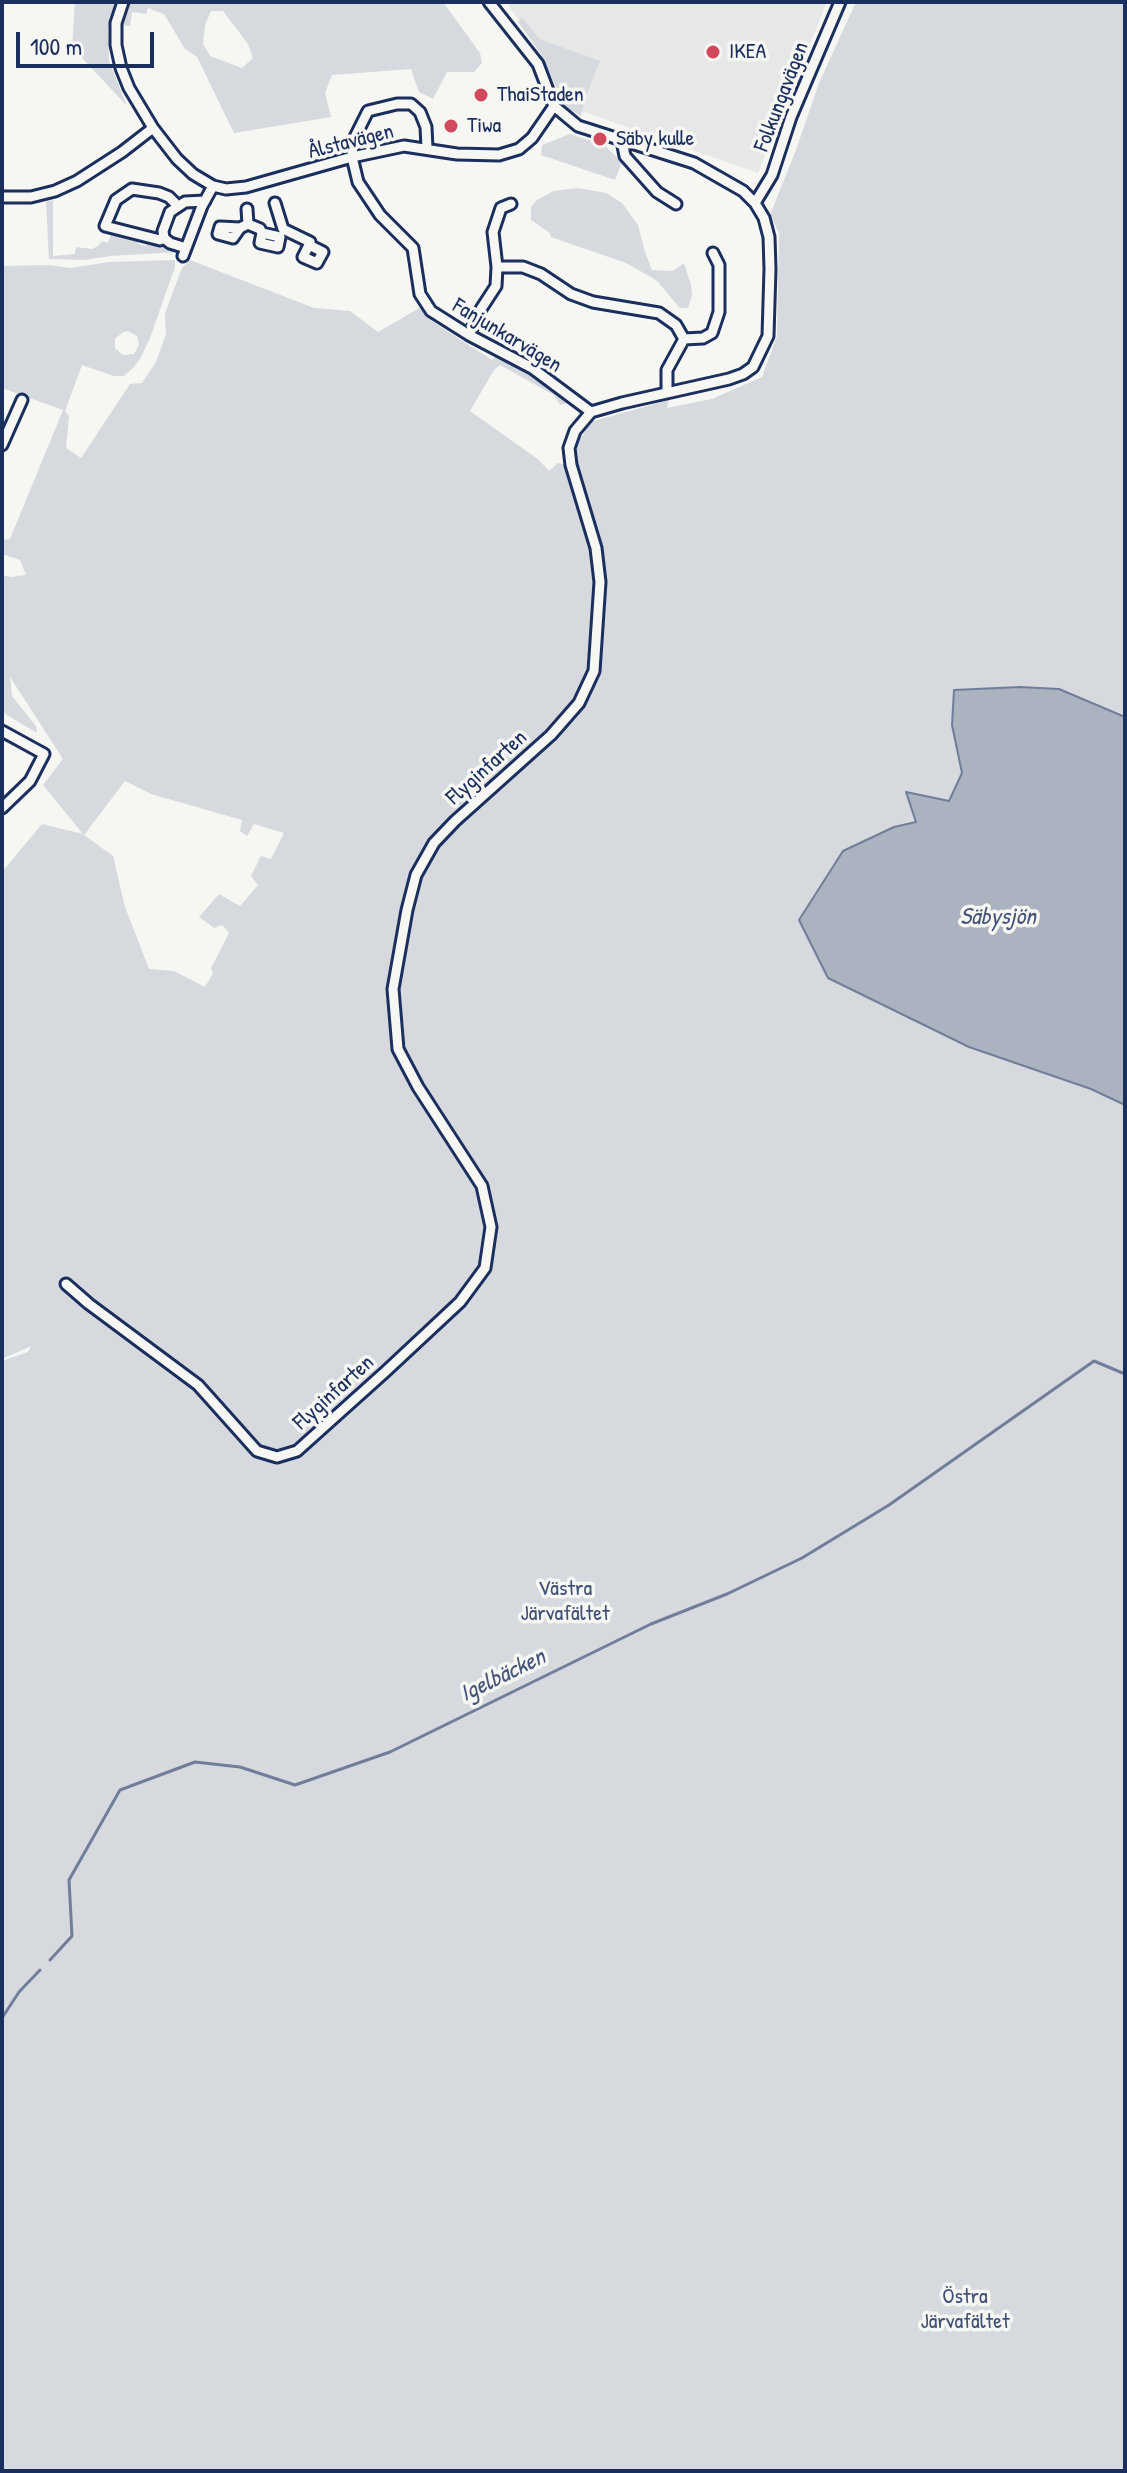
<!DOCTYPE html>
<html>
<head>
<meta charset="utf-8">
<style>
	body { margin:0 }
	#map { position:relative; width:1127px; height:2473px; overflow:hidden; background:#f6f6f2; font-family:"Patrick Hand",sans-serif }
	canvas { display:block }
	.frame { position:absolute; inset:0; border:4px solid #1b2f5e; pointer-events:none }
	.scale { position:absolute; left:16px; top:32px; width:138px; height:36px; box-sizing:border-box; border:4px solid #1b2f5e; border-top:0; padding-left:10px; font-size:24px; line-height:28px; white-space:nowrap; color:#1b2f5e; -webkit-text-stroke:6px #f6f6f2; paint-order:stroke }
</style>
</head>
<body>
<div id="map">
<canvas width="1127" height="2473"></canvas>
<div class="frame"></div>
<div class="scale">100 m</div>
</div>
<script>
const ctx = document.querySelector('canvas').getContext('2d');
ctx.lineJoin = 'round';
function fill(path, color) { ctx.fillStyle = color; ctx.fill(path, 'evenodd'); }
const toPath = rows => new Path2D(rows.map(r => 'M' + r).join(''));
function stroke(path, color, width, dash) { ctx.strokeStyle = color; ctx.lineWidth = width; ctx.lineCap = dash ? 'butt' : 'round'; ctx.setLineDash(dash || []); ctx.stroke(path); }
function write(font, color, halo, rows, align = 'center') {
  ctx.font = font + ' "Patrick Hand",sans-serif'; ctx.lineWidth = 7; ctx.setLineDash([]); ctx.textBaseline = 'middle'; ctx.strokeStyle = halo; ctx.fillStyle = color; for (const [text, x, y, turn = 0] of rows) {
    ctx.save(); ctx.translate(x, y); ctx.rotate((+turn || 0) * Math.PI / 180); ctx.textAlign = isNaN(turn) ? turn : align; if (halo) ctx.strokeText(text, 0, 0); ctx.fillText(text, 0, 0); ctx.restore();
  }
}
fill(toPath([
	[506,2,827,2,758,173,573,108,540,50]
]), '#e6e7e7');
fill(toPath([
	[75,2,116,2,108,29,109,61,127,106,72,47],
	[125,2,443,2,480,53,482,63,474,72,447,72,433,99,419,92,411,69,332,75,325,93,331,117,234,133,197,57,185,49,164,14,148,8,146,14,132,12,130,26,118,25],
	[211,11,223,11,248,44,253,58,242,68,210,56,203,44,205,25],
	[856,2,1125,2,1125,2471,2,2471,2,1361,28,1352,31,1346,2,1359,2,872,42,824,83,834,43,785,63,759,10,677,12,696,36,726,37,733,2,712,2,575,11,577,26,575,20,560,2,554,2,540,10,539,63,410,2,388,2,266,48,265,70,268,109,262,175,260,175,267,150,338,140,359,133,368,124,376,114,376,82,365,65,411,69,416,66,448,81,458,130,384,142,383,156,362,166,334,165,313,182,268,190,260,314,308,350,311,378,332,423,306,430,320,492,360,497,355,561,394,571,402,560,405,554,395,500,365,494,370,470,411,539,460,549,471,558,463,568,465,575,464,575,448,590,422,669,400,667,408,712,399,762,377,777,336,779,233,770,215,796,150,819,83],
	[128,331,137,336,139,345,134,354,123,355,115,348,115,339,123,332],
	[125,781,151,794,242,820,240,831,247,836,254,824,284,833,271,859,261,856,251,876,258,885,240,906,219,894,199,917,214,928,222,925,229,933,211,968,213,973,205,987,174,971,149,969,125,907,113,856,84,835],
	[522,17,539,39,600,61,584,101,581,116,565,107,541,54,518,22],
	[570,134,604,145,622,162,615,180,541,155,542,145],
	[578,188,606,193,622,203,638,225,645,252,652,270,673,271,684,263,691,285,692,295,688,308,680,308,656,280,626,263,551,237,550,233,531,220,531,207,537,200,554,191],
	[53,200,53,256,75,254,76,247,92,249,98,246,102,241,108,243,112,231,138,240,138,244,146,246,148,239,159,242,163,246,178,248,178,252,110,256,84,260,49,259,46,202]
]), '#d6d9dd');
const water = toPath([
	[1020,687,1059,689,1125,717,1125,1105,1091,1089,969,1047,828,978,799,920,843,851,894,827,916,822,906,792,949,801,962,773,952,725,954,690,1020,687]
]);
fill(water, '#abb2c0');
stroke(water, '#717e99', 2);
stroke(toPath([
	[50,1960,72,1936,69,1880,120,1790,195,1762,240,1767,295,1785,390,1752,651,1624,727,1594,802,1558,889,1505,1094,1361,1125,1374],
	[2,2018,19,1992,40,1970]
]), '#717e99', 3);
const street = toPath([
	[123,2,116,23,116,45,121,68,129,88,153,128,177,159,193,174,213,186,226,189,246,187,352,157,404,146,457,154,499,155,519,149,532,138,554,106],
	[622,141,625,156,657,192,676,204],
	[427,148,426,127,420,112,411,104,397,104,368,111,353,141,352,157,358,182,380,215,413,248,420,294,431,311,469,335,532,368,591,412],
	[2,197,31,197,55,191,77,181,122,152,153,128],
	[275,203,283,229,310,242,309,245,323,252,317,263,303,257,309,245],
	[755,203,772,175,791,117,840,2],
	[247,209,248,224,260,229,262,233,280,237,278,247,260,243,262,233],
	[240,228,233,238,218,234,220,227,240,228,248,224],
	[164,238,160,240,105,226,116,200,132,189,159,193,169,197,177,205],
	[186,248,170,243,164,238,163,231,170,212,185,202,205,201],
	[183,256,202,206,213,186],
	[497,267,523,267,541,274,571,294,593,302,659,313,676,325,684,339,667,370,667,393],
	[469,335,481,309,496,286,497,267,493,232,501,208,511,204],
	[684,339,703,338,712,333,719,312,719,265,713,253],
	[2,445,22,400],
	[2,731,44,754,30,781,2,808],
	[66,1284,89,1304,198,1385,257,1451,277,1457,297,1451,385,1372,460,1302,485,1268,491,1227,482,1186,418,1087,398,1049,393,989,407,910,416,875,434,843,455,821,551,735,579,703,594,671,600,582,596,548,571,465,569,448,575,431,591,412,622,403,729,379,743,374,753,367,768,336,770,269,769,237,764,218,755,203,743,191,694,163,578,126,554,106,538,64,489,2]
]);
stroke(street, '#1b2f5e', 15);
stroke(street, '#f6f6f2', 9);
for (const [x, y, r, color] of [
	[713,52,8,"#d1495b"],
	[481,95,8,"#d1495b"],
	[451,126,8,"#d1495b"],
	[600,139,8,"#d1495b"]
]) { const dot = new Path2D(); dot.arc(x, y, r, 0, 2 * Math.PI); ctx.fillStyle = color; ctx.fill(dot); stroke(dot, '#f6f6f2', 3); }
write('22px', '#1b2f5e', '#f6f6f2', [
	["IKEA",729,52],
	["ThaiStaden",497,95],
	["Tiwa",467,126],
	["Säby kulle",616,139]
], 'left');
write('22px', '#1b2f5e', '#f6f6f2', [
	["Folkungavägen",782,97,-69],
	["Ålstavägen",351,142,-14],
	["Fanjunkarvägen",507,336,31],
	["Flyginfarten",487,768,-42],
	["Flyginfarten",334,1393,-42]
]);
write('22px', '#405177', '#f6f6f2', [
	["Västra",565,1589],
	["Järvafältet",565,1614],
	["Östra",965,2297],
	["Järvafältet",965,2322]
]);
write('italic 24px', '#46567b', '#f6f6f2', [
	["Säbysjön",998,918],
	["Igelbäcken",503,1676,-26]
]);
</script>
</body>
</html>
